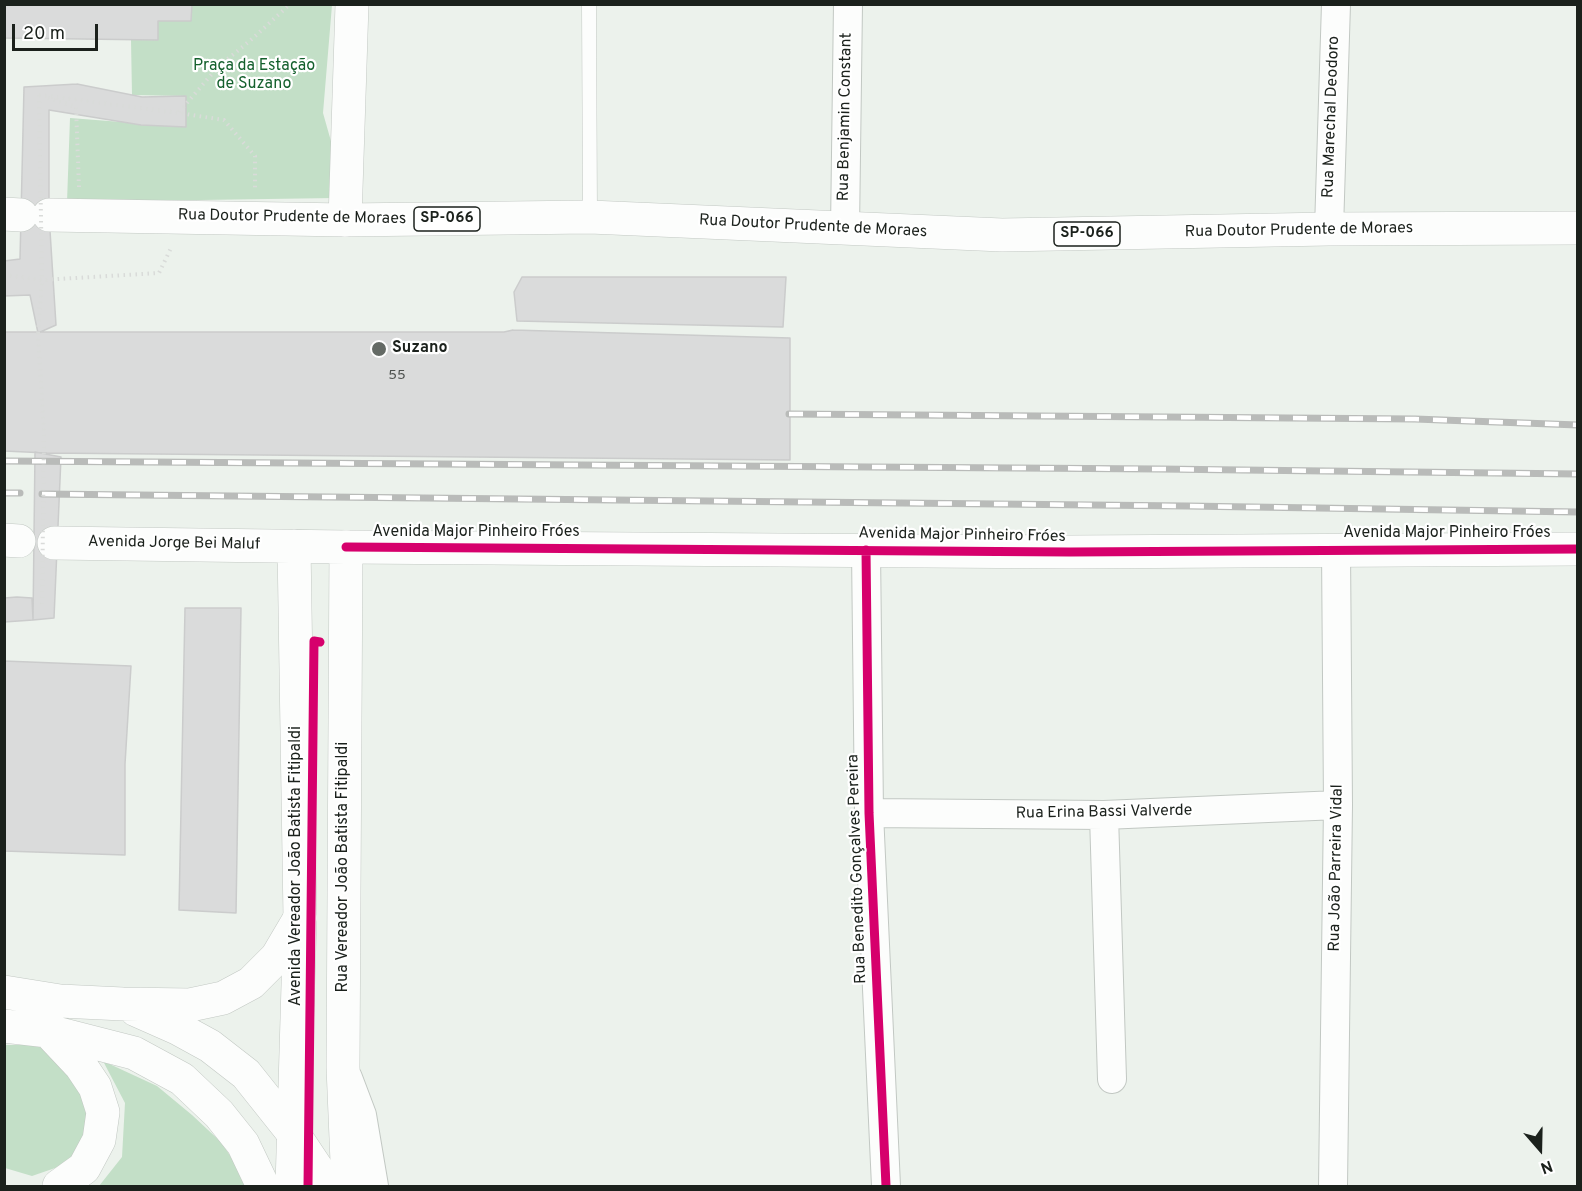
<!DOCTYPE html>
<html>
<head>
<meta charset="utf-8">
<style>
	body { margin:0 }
	#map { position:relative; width:1582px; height:1191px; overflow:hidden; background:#ecf2ec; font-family:Overpass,sans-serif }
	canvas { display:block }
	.frame { position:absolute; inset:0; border:6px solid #1b211c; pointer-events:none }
	.north { position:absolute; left:1510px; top:1119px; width:60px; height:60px; -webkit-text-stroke:4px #fff; paint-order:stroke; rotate:160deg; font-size:16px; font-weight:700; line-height:24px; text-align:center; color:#1b211c }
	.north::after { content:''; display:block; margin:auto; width:21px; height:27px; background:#1b211c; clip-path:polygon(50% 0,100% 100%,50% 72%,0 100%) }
	.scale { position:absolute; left:12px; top:24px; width:86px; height:27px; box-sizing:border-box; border:3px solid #1b211c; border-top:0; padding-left:8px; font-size:18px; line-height:21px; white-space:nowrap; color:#1b211c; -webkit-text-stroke:4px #fff; paint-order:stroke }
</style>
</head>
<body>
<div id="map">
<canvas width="1582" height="1191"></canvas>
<div class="frame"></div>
<div class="north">N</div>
<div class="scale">20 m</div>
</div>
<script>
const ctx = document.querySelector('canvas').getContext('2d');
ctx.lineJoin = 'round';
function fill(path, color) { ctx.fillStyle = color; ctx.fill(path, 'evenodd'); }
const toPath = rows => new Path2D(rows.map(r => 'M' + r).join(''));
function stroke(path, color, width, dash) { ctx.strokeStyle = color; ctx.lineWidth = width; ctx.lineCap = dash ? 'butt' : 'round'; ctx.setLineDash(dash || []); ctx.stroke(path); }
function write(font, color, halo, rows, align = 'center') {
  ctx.font = font + ' Overpass,sans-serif'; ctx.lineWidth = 4.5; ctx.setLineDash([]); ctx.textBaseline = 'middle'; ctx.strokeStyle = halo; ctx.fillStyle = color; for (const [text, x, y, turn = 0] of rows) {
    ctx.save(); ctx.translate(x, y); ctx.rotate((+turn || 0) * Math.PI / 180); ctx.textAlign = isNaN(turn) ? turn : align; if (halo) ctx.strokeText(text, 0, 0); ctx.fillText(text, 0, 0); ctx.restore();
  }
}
fill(toPath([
	[192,5,332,5,323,113,336,159,335,198,67,202,70,118,186,127,185,96,132,95,131,40,158,40,158,21,191,21],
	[5,1045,46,1045,96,1106,74,1157,58,1167,32,1176,5,1168],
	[103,1061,157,1086,192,1115,222,1143,241,1173,245,1186,99,1186,122,1157,125,1103]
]), '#c3dfc7');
const building = toPath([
	[4,4,192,4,191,21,158,21,158,40,4,38,4,4],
	[77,84,142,97,186,96,186,127,141,125,49,110,49,215,56,325,38,333,30,295,4,296,4,261,20,259,24,87,77,84],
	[522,277,786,277,783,327,517,321,514,292,522,277],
	[513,330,790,338,790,460,47,453,4,451,4,332,504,332,513,330],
	[35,452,61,457,54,618,33,620,35,452],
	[17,597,32,598,33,620,4,622,4,598,17,597],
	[185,608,241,608,236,913,179,910,185,608],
	[4,661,131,666,125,764,125,855,4,851,4,661]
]);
fill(building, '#dadbdb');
stroke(building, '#cbcccc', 1.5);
const lane = toPath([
	[589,4,590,217]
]);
const street = toPath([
	[845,229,848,4],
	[1329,229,1336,4],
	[866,550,869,813,886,1186],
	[869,813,1104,815,1338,805],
	[1104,815,1112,1079],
	[348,1078,362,1115,374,1186],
	[1333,1186,1338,805,1336,550]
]);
const secondary = toPath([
	[345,220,352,4],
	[346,547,1070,552,1578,549]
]);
const primary = toPath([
	[4,540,19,541],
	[54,543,346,547,343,1067,348,1186],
	[292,1186,300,918,294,546]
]);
const highway = toPath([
	[4,214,21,215],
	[49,215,345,220,590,217,1002,235,1329,229,1578,228],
	[4,992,60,1001,123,1004,190,1005,223,998,251,983,277,957,300,918],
	[136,1010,179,1029,210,1046,246,1074,293,1133,319,1172,325,1186],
	[4,1026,48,1031,134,1053,182,1079,219,1114,243,1144,263,1186],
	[48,1031,81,1066,95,1087,103,1112,99,1140,84,1168,59,1186]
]);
stroke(lane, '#c2c8c3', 15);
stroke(street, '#c2c8c3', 30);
stroke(secondary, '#c2c8c3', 34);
stroke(primary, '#c2c8c3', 34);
stroke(highway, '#c2c8c3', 34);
stroke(toPath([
	[39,95,179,113,224,120,255,156,255,188],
	[48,98,76,107,79,187],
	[179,112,218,67,252,39,288,6],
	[4,275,42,280,159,273,171,248],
	[38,333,42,280]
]), '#d9dbd9', 4, [1.5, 4.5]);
stroke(lane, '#fcfdfc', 14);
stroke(street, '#fcfdfc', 28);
stroke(secondary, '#fcfdfc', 33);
stroke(primary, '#fcfdfc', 33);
stroke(highway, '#fcfdfc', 33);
const rail = toPath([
	[789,414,1415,419,1578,425],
	[4,461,1159,469,1578,474],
	[4,493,20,493],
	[42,494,1187,506,1578,512]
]);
stroke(rail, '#b9bbb9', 7);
stroke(rail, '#fff', 4.5, [14]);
stroke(toPath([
	[39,95,42,280],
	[38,333,44,433,42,609]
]), '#d9dbd9', 4, [1.5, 4.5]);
stroke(toPath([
	[346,547,1070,552,1578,549],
	[866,550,869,813,886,1186],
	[308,1186,314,641,320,642]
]), '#d6006c', 9);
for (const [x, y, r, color] of [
	[379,349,8,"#646a65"]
]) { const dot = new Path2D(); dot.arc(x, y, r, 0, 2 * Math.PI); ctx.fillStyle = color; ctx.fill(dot); stroke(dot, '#fff', 2); }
write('14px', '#4c504d', null, [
	["55",397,376]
]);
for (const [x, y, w] of [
	[447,219,66],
	[1087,234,66]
]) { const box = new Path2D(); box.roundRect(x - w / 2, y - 12, w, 24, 4.5); ctx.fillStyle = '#fff'; ctx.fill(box); stroke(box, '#1b211c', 1.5); }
write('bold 15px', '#1b211c', null, [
	["SP-066",447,219],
	["SP-066",1087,234]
]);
write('16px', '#14602d', '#fff', [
	["Praça da Estação",254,67],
	["de Suzano",254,85]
]);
write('16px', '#1b211c', '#fff', [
	["Rua Benjamin Constant",846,117,-89],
	["Rua Marechal Deodoro",1332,117,-88],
	["Rua Doutor Prudente de Moraes",292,218,1],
	["Rua Doutor Prudente de Moraes",813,227,3],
	["Rua Doutor Prudente de Moraes",1299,231,-1],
	["Avenida Major Pinheiro Fróes",476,533],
	["Avenida Major Pinheiro Fróes",1447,534],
	["Avenida Major Pinheiro Fróes",962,536,1],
	["Avenida Jorge Bei Maluf",174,544,1],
	["Rua Erina Bassi Valverde",1104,813,-1],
	["Avenida Vereador João Batista Fitipaldi",297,866,-90],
	["Rua Vereador João Batista Fitipaldi",344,867,-90],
	["Rua João Parreira Vidal",1337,868,-89],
	["Rua Benedito Gonçalves Pereira",858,869,-92]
]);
write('bold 16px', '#1b211c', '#fff', [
	["Suzano",392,349]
], 'left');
</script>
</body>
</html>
